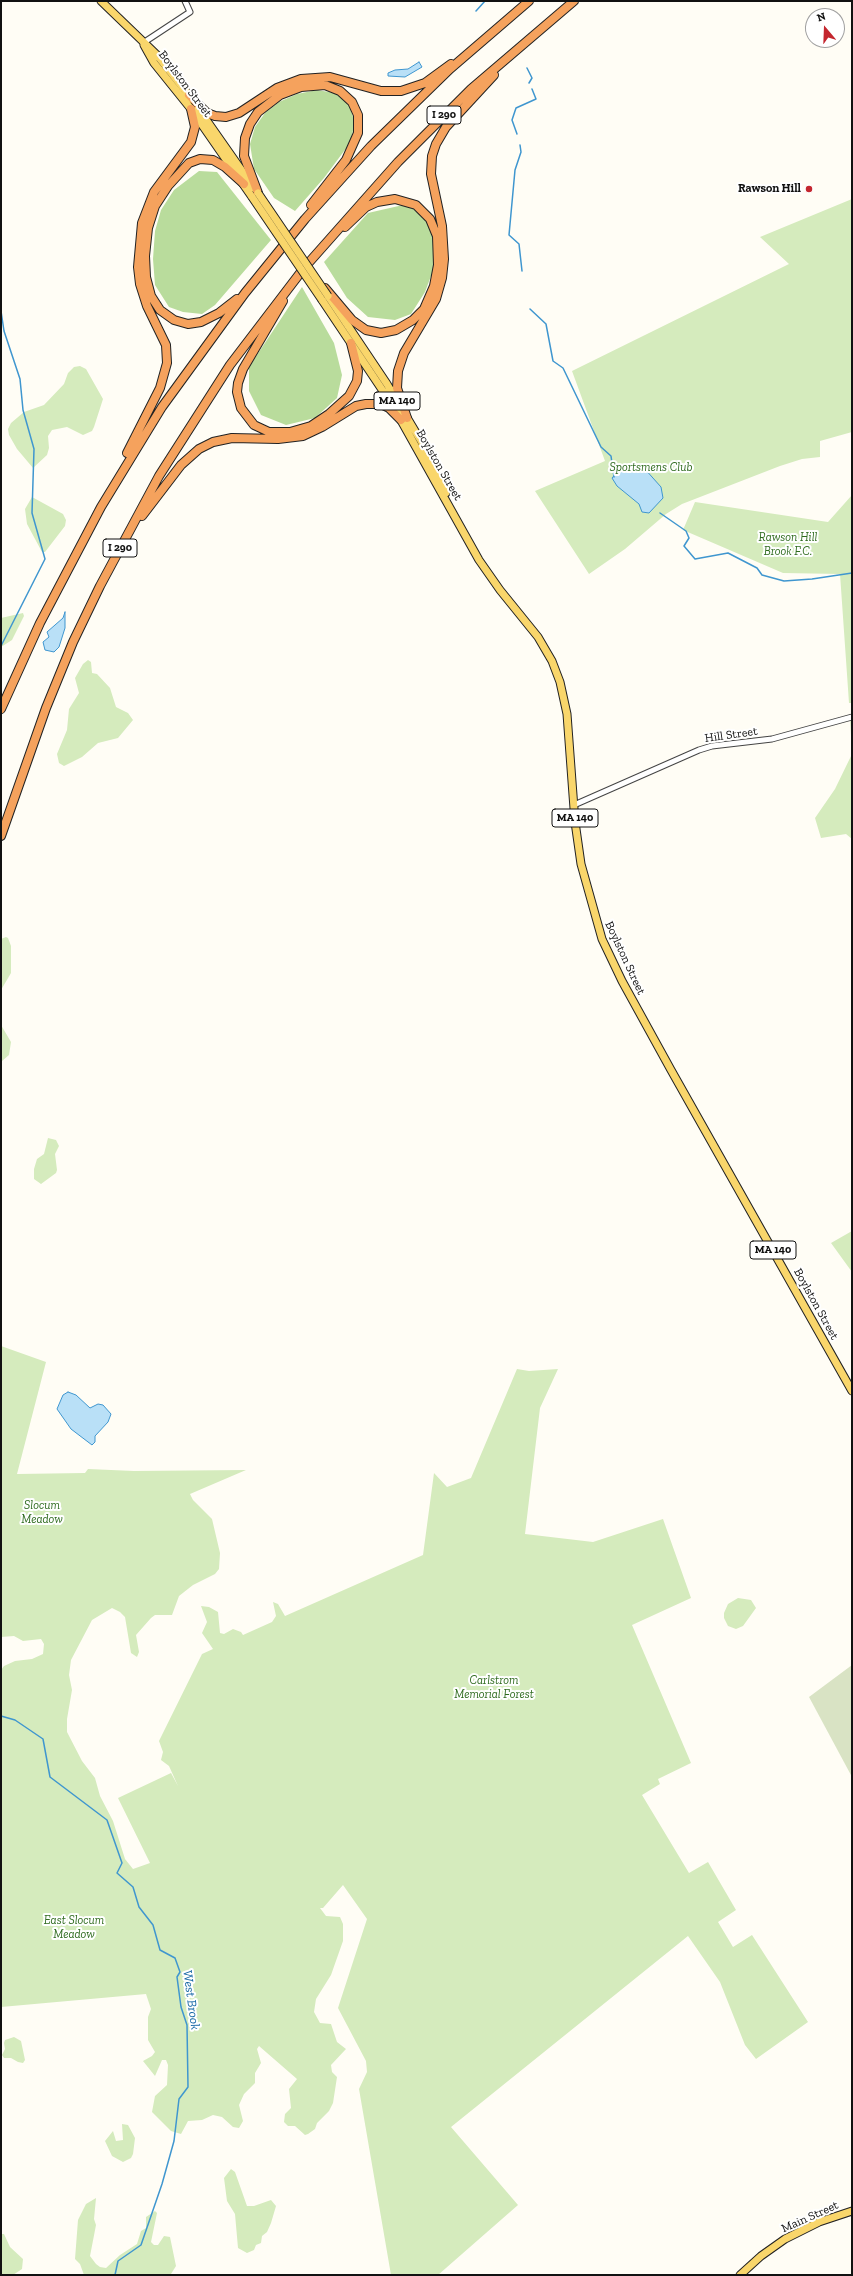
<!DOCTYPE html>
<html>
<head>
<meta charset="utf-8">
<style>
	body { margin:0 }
	#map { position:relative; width:853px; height:2276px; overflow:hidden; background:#fffdf5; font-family:"Zilla Slab",serif }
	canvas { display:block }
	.frame { position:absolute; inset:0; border:2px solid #111; pointer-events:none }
	.north { position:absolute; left:805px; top:8px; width:40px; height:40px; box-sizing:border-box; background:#fff; border:1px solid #a0a0a0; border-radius:50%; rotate:341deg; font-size:11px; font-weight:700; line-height:16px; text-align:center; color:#111 }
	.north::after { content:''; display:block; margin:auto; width:14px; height:18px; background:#c4262e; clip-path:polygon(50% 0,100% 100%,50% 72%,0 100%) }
</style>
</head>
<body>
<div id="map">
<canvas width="853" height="2276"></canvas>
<div class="frame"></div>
<div class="north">N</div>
</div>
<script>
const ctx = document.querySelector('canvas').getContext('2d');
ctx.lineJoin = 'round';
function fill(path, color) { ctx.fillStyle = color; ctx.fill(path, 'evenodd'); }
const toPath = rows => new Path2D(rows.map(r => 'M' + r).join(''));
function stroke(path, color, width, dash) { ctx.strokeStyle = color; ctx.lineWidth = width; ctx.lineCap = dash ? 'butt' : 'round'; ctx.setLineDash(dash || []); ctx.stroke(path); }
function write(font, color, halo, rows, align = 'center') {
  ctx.font = font + ' "Zilla Slab",serif'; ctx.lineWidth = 4; ctx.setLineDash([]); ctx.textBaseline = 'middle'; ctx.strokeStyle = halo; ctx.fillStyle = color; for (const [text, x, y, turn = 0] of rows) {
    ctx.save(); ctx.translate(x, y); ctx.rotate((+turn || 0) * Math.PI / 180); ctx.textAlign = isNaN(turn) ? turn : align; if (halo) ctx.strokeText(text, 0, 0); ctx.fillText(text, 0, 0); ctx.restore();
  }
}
fill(toPath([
	[852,199,852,432,820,441,820,457,802,459,780,466,682,504,666,514,625,549,589,574,535,491,605,461,572,371,789,264,760,237],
	[80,366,86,369,103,399,94,427,92,431,83,435,67,427,52,430,48,436,49,448,47,455,33,468,17,449,9,435,8,429,11,423,24,412,44,405,64,384,68,373,74,367],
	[852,495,852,703,849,703,840,574,783,573,683,530,695,502,828,522],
	[32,497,63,514,66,520,65,526,45,552,42,552,27,524,25,509],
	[23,613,24,616,12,640,1,647,1,618],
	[88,660,91,662,92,673,97,674,110,688,116,707,128,713,133,720,118,738,98,743,82,757,64,766,59,763,57,754,67,730,69,709,79,693,75,678,83,664],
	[852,717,852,839,846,834,821,838,815,818,835,789,852,754,850,718],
	[6,937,8,938,11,946,11,973,1,990,1,939],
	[1,1025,11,1042,9,1055,2,1061],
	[48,1138,56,1140,59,1146,55,1154,57,1170,56,1173,41,1184,34,1179,34,1169,37,1159,44,1154],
	[852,1231,852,1272,831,1243],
	[1,1346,46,1362,17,1474,85,1473,88,1469,134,1471,246,1470,190,1494,193,1500,212,1519,220,1553,219,1569,215,1574,193,1585,179,1596,172,1615,155,1615,151,1618,136,1635,139,1652,137,1657,131,1653,125,1617,120,1612,112,1608,92,1620,71,1660,69,1675,72,1690,67,1719,67,1732,82,1761,95,1778,100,1796,113,1821,125,1859,133,1869,150,1863,118,1798,171,1773,178,1786,169,1766,161,1760,163,1752,159,1741,202,1654,213,1649,202,1633,207,1622,201,1606,209,1607,218,1612,220,1633,224,1634,233,1629,241,1632,243,1635,272,1622,276,1616,273,1602,278,1604,285,1616,423,1555,434,1473,447,1487,471,1478,517,1369,529,1371,558,1369,540,1408,525,1534,593,1542,663,1519,691,1598,632,1625,691,1763,658,1779,660,1784,642,1795,689,1873,708,1862,736,1910,718,1922,733,1947,752,1935,808,2022,756,2059,745,2045,720,1982,688,1936,451,2127,518,2205,438,2275,391,2275,359,2089,367,2072,366,2061,338,2008,367,1919,343,1885,323,1908,320,1908,326,1916,340,1917,343,1924,343,1941,331,1975,316,1999,314,2012,320,2023,331,2024,337,2042,346,2049,331,2065,332,2072,337,2077,333,2103,329,2111,317,2123,315,2129,308,2134,305,2135,295,2126,288,2126,284,2122,285,2114,291,2108,289,2089,297,2079,259,2046,257,2049,261,2063,255,2073,255,2083,244,2094,239,2105,243,2121,239,2128,233,2127,222,2117,213,2115,202,2120,188,2121,181,2134,171,2131,152,2112,155,2096,167,2085,168,2065,166,2060,162,2060,155,2076,143,2061,152,2056,155,2052,148,2040,148,2017,151,2009,146,1994,1,2007,1,1670,4,1666,15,1661,32,1659,43,1654,44,1644,41,1639,23,1641,14,1636,1,1637],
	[738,1598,751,1600,756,1608,743,1626,736,1629,728,1626,724,1618,724,1613,728,1604],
	[14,2037,21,2041,25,2060,23,2063,18,2062,11,2058,4,2058,2,2055,5,2049,4,2043,5,2040],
	[122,2124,128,2125,135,2138,133,2154,131,2158,123,2162,112,2156,105,2141,113,2131,116,2141,123,2140],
	[231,2169,235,2172,247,2206,254,2206,271,2200,276,2206,271,2223,267,2232,262,2236,261,2243,256,2245,254,2250,247,2253,238,2248,235,2214,227,2201,224,2178],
	[96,2198,94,2219,96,2225,90,2256,96,2264,100,2267,106,2268,120,2255,137,2244,141,2231,146,2228,146,2217,155,2211,157,2213,151,2242,154,2245,158,2245,164,2236,170,2237,176,2266,171,2274,84,2275,80,2264,75,2259,78,2220,86,2204],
	[1,2234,4,2234,10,2247,23,2259,22,2269,13,2275,1,2275]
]), '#d5ebbd');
fill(toPath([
	[317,90,335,93,349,104,355,123,350,143,324,178,295,211,274,198,254,169,250,144,255,127,265,113,279,102,297,94],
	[199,171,217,172,271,240,215,305,202,314,183,312,169,307,155,285,153,259,155,231,161,210,174,190],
	[403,205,418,211,430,227,435,248,434,268,425,292,411,314,395,320,368,317,347,298,324,262,368,213],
	[302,287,334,343,342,375,337,398,315,418,286,425,261,415,249,391,249,367]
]), '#b9dc9c');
fill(toPath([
	[852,1665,852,1777,809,1697]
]), '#d9e3c4');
const water = toPath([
	[419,62,422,67,405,77,388,76,388,73,395,70,408,69,419,62],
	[635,468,644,468,661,487,663,498,649,513,642,512,639,504,617,486,612,478,620,469,635,468],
	[65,612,65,628,59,647,54,652,45,650,43,642,49,637,47,632,63,618,65,612],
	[68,1392,76,1395,90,1408,98,1404,103,1405,111,1414,108,1422,95,1436,95,1442,92,1445,71,1429,57,1409,63,1395,68,1392]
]);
fill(water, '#b9e0f7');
stroke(water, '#3f96cf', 1);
stroke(toPath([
	[476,11,485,1],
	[527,68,532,78,529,83],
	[517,134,512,120,516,108,536,99,532,89],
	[520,145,521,152,515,170,509,235,519,244,522,271],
	[530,309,546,324,553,361,563,368,601,447,611,456,614,477],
	[1,311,4,331,20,379,23,410,34,449,32,513,45,559,1,646],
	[660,513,686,531,689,538,684,546,695,559,728,553,757,568,762,575,784,581,812,579,852,573],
	[1,1716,15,1720,43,1739,50,1777,107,1820,122,1863,117,1873,133,1887,139,1907,153,1925,160,1950,175,1958,180,1972,177,1977,181,2007,187,2025,188,2087,179,2099,174,2141,162,2184,141,2245,118,2261,115,2275]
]), '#3f96cf', 1.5);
const minor = toPath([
	[143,43,190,12,185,1],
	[574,805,699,750,712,746,772,739,852,717]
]);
const major = toPath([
	[101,1,157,55,192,99],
	[144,45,154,63,191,109,252,197],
	[198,108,254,188],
	[328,296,387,384,421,441,446,493],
	[322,300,393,406,479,560,500,590,538,637,552,661,560,682,567,714,575,822,581,864,602,939,622,981,671,1070,852,1391],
	[740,2275,761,2256,785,2239,819,2222,852,2211]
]);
const highway = toPath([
	[189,95,207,113,215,116,226,117,239,113,277,88,301,79,330,77,381,91,401,91,425,83,451,64],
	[258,193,244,156,245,138,250,124,258,112,280,95,301,87,325,85,340,91,352,102,358,115,358,133,346,160,311,205],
	[325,288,352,320,366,330,381,333,396,330,413,320,424,309,434,286,438,265,437,236,430,219,416,205,395,199,377,202,366,207,345,227],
	[237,299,219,313,201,322,188,324,174,320,160,310,151,296,146,277,145,256,148,228,155,206,168,186,189,163,200,159,213,160,225,167,244,184],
	[283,301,243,369,238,383,237,392,241,408,254,425,269,432,290,432,311,426,329,414,349,396,357,381,358,371,351,343],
	[407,418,397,388,398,371,404,353,436,299,442,278,444,259,442,226,431,174,432,156,436,144,446,127,494,75],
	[127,453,160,388,167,363,166,345,147,306,140,284,138,267,142,223,154,192,191,142,195,127,191,109],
	[142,516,181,465,199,449,213,442,232,438,278,439,303,436,322,427,356,406,366,404,381,404,389,408,401,420],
	[1,709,40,623,101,507,162,407,245,293,305,219,371,146,450,69,529,1],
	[1,836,46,708,73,642,100,586,159,476,230,365,304,268,398,162,471,89,574,1]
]);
stroke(minor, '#444', 7);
stroke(major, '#222', 9);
stroke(highway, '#222', 10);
stroke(minor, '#fff', 5);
stroke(major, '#f9d66b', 7);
stroke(highway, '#f5a25d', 8);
const majorBridge = toPath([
	[258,193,328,296],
	[252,197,322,300]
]);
stroke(majorBridge, '#222', 9, []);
stroke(majorBridge, '#f9d66b', 7);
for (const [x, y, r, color] of [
	[809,189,4,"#c4262e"]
]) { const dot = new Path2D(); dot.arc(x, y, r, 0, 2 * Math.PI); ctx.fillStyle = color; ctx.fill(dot); stroke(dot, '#fff', 1.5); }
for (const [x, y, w] of [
	[444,115,34],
	[397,401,46],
	[120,548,34],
	[575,818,46],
	[773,1250,46]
]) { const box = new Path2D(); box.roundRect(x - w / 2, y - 9, w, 18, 3); ctx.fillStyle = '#fff'; ctx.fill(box); stroke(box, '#111', 1); }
write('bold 11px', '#111', null, [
	["I 290",444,115],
	["MA 140",397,401],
	["I 290",120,548],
	["MA 140",575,818],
	["MA 140",773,1250]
]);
write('12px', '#111', '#fff', [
	["Boylston Street",185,84,53],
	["Boylston Street",439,465,60],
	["Hill Street",731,735,-8],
	["Boylston Street",625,958,65],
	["Boylston Street",816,1304,61],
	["Main Street",810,2217,-24]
]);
write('bold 12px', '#111', '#fff', [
	["Rawson Hill",801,189]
], 'right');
write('italic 12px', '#2f6b1f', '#fff', [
	["Sportsmens Club",651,468],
	["Rawson Hill",788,538],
	["Brook F.C.",788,552],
	["Slocum",42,1506],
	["Meadow",42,1520],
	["Carlstrom",494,1681],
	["Memorial Forest",494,1695],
	["East Slocum",74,1921],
	["Meadow",74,1935]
]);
write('italic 13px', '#1768a6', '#fff', [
	["West Brook",191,2000,82]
]);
</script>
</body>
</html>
